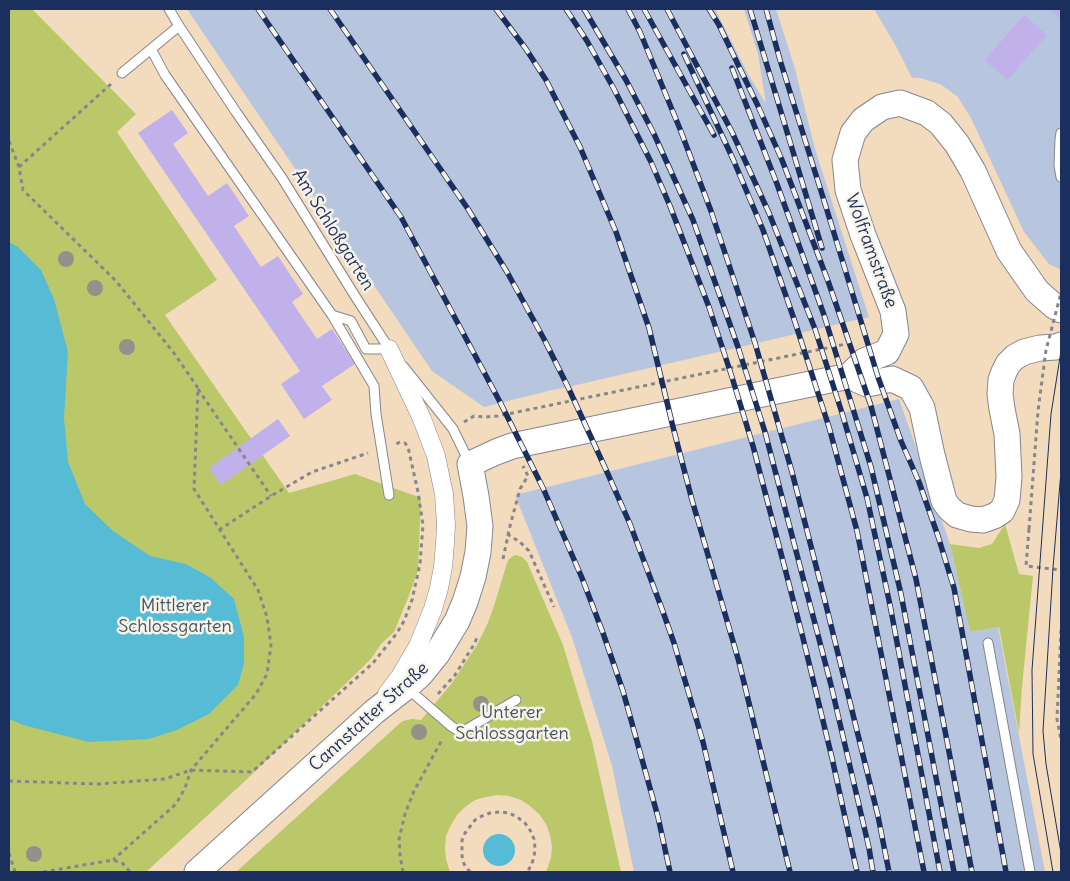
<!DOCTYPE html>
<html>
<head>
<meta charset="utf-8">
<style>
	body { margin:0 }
	#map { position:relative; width:1070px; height:881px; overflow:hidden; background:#f3dbbd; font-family:Delius,sans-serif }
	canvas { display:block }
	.frame { position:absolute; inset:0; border:10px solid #1b2f5e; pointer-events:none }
</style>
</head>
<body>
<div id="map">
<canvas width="1070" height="881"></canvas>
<div class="frame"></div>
</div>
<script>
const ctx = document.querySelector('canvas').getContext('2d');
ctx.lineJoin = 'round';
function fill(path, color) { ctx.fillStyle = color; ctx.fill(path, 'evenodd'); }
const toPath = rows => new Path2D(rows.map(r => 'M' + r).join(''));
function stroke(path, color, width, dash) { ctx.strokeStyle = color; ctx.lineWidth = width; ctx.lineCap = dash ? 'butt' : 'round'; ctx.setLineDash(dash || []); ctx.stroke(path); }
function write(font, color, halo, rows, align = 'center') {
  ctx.font = font + ' Delius,sans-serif'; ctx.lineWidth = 5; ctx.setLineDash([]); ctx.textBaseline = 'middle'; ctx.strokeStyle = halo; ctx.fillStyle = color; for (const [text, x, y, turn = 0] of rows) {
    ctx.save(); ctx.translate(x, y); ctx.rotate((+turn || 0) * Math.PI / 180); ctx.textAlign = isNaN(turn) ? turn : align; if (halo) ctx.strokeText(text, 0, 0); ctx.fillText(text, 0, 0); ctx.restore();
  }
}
fill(toPath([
	[187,9,715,9,748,74,766,104,758,54,744,9,776,9,795,69,815,149,869,317,658,366,568,387,552,390,484,407,432,371],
	[874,9,1061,9,1061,270,1049,264,1024,232,971,118,957,96,940,84,920,78,912,78,897,48],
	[899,399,950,544,970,632,998,627,1045,872,634,872,612,766,573,640,515,495]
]), '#b7c5de');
fill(toPath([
	[9,9,35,9,33,10,136,114,117,132,217,280,165,315,289,493,355,474,421,498,418,570,408,598,394,632,381,644,371,659,245,781,146,872,9,872],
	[1005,524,1019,574,1033,576,1022,687,1019,733,999,627,970,632,950,544,979,548,992,544],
	[515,555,522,557,527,562,563,645,592,741,621,872,546,872,551,858,552,846,550,835,546,824,539,814,530,806,521,800,509,796,498,795,486,797,475,800,465,807,457,815,451,825,446,836,445,848,446,859,450,872,236,872,399,724,403,721,412,719,421,720,452,683,477,645,487,625,494,606,507,563,509,559]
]), '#bac86a');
fill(toPath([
	[9,242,18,247,41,270,54,299,68,352,64,418,68,462,85,504,113,531,150,556,186,564,211,578,234,599,244,637,244,664,238,685,209,714,177,730,149,739,89,742,23,725,9,719],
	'483 850a16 16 0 1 1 32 0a16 16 0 1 1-32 0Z'
]), '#56bbd4');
fill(toPath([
	[1048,9,1061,9,1061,19],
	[1024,15,1047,35,1007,80,985,60],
	[172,110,188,133,173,144,208,196,227,183,249,216,234,226,261,267,278,256,303,294,292,302,317,339,332,329,355,364,322,386,332,400,304,419,281,384,300,371,138,133],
	[278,419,290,436,221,485,209,468]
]), '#c0b1ea');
const lane = toPath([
	[169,9,179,26,236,112,282,178,355,296,390,350],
	[151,49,165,75,332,315,374,386,376,414,389,495],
	[122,73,179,26],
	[1061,133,1060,139,1059,165,1061,177],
	[332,315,351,321,366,349,389,349],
	[403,366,453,429,469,462],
	[988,643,1030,872],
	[407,688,451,726,457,730,464,730,467,729,516,700]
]);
const street = toPath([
	[387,694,399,678,418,646,433,609,439,588,443,567,445,543,446,525,444,494,436,456,422,419,389,349]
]);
const secondary = toPath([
	[849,376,867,384,892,379,911,388,922,408,932,455,944,501,949,508,957,515,971,519,983,520,994,516,1002,511,1007,500,1009,477,1007,434,1002,409,1000,394,1001,380,1004,372,1008,364,1015,357,1024,352,1040,348,1056,347,1061,345],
	[197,872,374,712,406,687,420,675,437,654,457,621,465,602,473,577,478,552,480,526,476,496,470,464,496,452,512,446,849,376,864,361,887,352,896,334,893,311,863,235,848,190,845,160,853,133,863,120,882,107,900,103,927,113,941,124,957,144,973,171,1009,251,1037,291,1054,306,1061,310]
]);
stroke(lane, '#87858e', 11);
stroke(street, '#87858e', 19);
stroke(secondary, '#87858e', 27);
stroke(toPath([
	[9,141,19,167,23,190,116,281,174,353,198,388,194,489,258,590,267,617,271,645,267,674,256,694,191,770,185,788,176,804,113,860],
	[19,167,111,84],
	[198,389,271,496],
	[464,422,474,416,485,417,498,416,846,344],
	[1029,529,1026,566,1061,570],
	[219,530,271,496,312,472,368,453],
	[507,534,520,542,529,551,554,607],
	[503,559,510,526,520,489,528,476,523,466],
	[1061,630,1057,719,1061,740],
	[438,694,455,675,473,646,478,636],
	[9,781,97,784,165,779,191,770,252,772,373,663,397,633,404,621,412,600,420,564,423,525,418,492,408,447,405,443,400,442,396,444],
	[9,853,15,872],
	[43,872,113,860,122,863,130,872],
	[403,872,400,855,399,839,405,814,414,791,443,738],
	[470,872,464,864,462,856,462,840,465,833,475,820,482,816,490,813,500,812,509,813,517,817,525,823,530,830,534,839,535,848,534,857,531,866,527,872]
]), '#87858e', 3, [4, 4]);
stroke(lane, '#fff', 9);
stroke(street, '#fff', 18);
stroke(secondary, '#fff', 25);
stroke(toPath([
	[1061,471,1053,568,1043,731,1046,764,1061,853],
	[1053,872,1033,754,1032,670,1051,414,1061,351]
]), '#1b2f5e', 1);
const rail = toPath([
	[258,9,401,217,500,402,543,488,582,578,603,633,623,691,658,817,670,872],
	[330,9,468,209,507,272,544,339,568,387,607,472,630,524,662,609,674,643,703,742,733,872],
	[496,9,526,49,546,80,580,147,616,232,649,328,673,427,692,500,739,662,790,872],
	[566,9,587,41,614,89,651,162,670,206,709,307,731,374,753,446,802,634,832,758,857,872],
	[584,9,626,80,654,134,693,220,738,347,765,432,831,685,869,848,873,872],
	[628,9,640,32,680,129,711,211,755,343,792,472,827,609,878,816,889,872],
	[644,9,714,135],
	[667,9,732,132,769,213,815,329,842,413,867,498,890,605,940,872],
	[709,9,719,25,758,106,782,160,828,281,871,406,916,579,972,872],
	[750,9,822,248],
	[766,9,780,60,826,207,878,377,901,441,919,482,938,536,954,588,1006,872],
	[684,54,733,159,763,230,794,319,829,427,857,531,924,872],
	[732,68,777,184,824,315,871,467,901,594,954,872]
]);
stroke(rail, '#1b2f5e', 5.5);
stroke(rail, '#f7f3e8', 4, [11]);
stroke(toPath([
	[1029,529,1038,411,1046,350,1061,293]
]), '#87858e', 3, [4, 4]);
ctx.fillStyle = '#92918a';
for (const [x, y] of [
	[66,259],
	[95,288],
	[127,347],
	[481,704],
	[419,732],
	[34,854]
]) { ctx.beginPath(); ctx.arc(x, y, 8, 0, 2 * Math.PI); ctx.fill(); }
write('18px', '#1b2f5e', '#f7f3e8', [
	["Am Schloßgarten",333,230,58],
	["Wolframstraße",871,251,70],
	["Cannstatter Straße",369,717,-42]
]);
write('18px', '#435561', '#f7f3e8', [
	["Mittlerer",175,606],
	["Schlossgarten",175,627],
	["Unterer",512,713],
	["Schlossgarten",512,734]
]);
</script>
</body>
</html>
